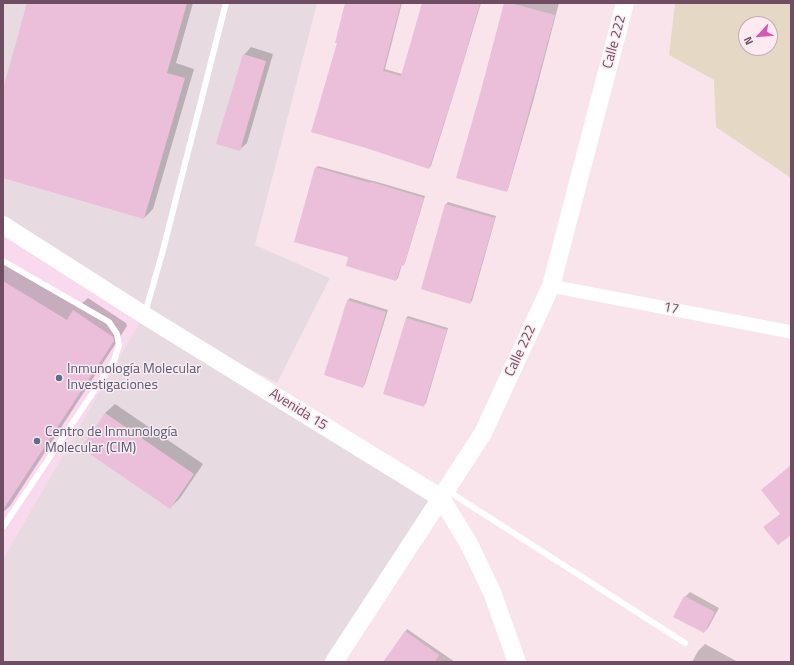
<!DOCTYPE html>
<html>
<head>
<meta charset="utf-8">
<style>
	body { margin:0 }
	#map { position:relative; width:794px; height:665px; overflow:hidden; background:#f9e4ec; font-family:"Titillium Web",sans-serif }
	canvas { display:block }
	.frame { position:absolute; inset:0; border:4px solid #6f4d62; pointer-events:none }
	.north { position:absolute; left:738px; top:16px; width:40px; height:40px; box-sizing:border-box; background:#fdeaf1; border:1px solid #c4abb8; border-radius:50%; rotate:244deg; font-size:11px; font-weight:700; line-height:16px; text-align:center; color:#6f4d62 }
	.north::after { content:''; display:block; margin:auto; width:14px; height:18px; background:#d557b6; clip-path:polygon(50% 0,100% 100%,50% 72%,0 100%) }
</style>
</head>
<body>
<div id="map">
<canvas width="794" height="665"></canvas>
<div class="frame"></div>
<div class="north">N</div>
</div>
<script>
const ctx = document.querySelector('canvas').getContext('2d');
ctx.lineJoin = 'round';
function fill(path, color) { ctx.fillStyle = color; ctx.fill(path, 'evenodd'); }
const toPath = rows => new Path2D(rows.map(r => 'M' + r).join(''));
function stroke(path, color, width, dash) { ctx.strokeStyle = color; ctx.lineWidth = width; ctx.lineCap = dash ? 'butt' : 'round'; ctx.setLineDash(dash || []); ctx.stroke(path); }
function write(font, color, halo, rows, align = 'center') {
  ctx.font = font + ' "Titillium Web",sans-serif'; ctx.lineWidth = 3; ctx.setLineDash([]); ctx.textBaseline = 'middle'; ctx.strokeStyle = halo; ctx.fillStyle = color; for (const [text, x, y, turn = 0] of rows) {
    ctx.save(); ctx.translate(x, y); ctx.rotate((+turn || 0) * Math.PI / 180); ctx.textAlign = isNaN(turn) ? turn : align; if (halo) ctx.strokeText(text, 0, 0); ctx.fillText(text, 0, 0); ctx.restore();
  }
}
fill(toPath([
	[3,234,140,322,3,559]
]), '#f8d9ee');
fill(toPath([
	[3,3,317,3,255,245,330,278,277,383,151,318,441,498,334,662,3,662,3,559,140,322,3,225]
]), '#e7dbe1');
fill(toPath([
	[675,3,791,3,791,178,716,127,714,80,669,55],
	[746,24,770,24,770,48,746,48]
]), '#e5d9c5');
fill(toPath([
	[28,3,193,3,176,63,194,69,153,209,144,218,3,177,3,91],
	[346,3,402,3,385,69,402,74,424,3,481,3,457,83,431,166,429,168,338,43],
	[505,3,559,3,533,102,508,189,506,191],
	[251,47,273,54,247,143,239,150,244,55],
	[318,166,373,181,374,181,425,196,405,263,403,265,402,264,398,278,396,280,350,257,316,168],
	[448,202,496,216,472,301,470,303,422,289,446,204],
	[3,260,79,306,88,298,126,323,127,326,10,506,3,512],
	[350,298,388,310,365,384,363,386,325,374,348,300],
	[408,316,448,328,426,403,424,405,406,318],
	[115,404,203,464,180,498,170,508,105,413],
	[690,592,719,608,708,628,704,632,685,597],
	[407,629,455,662,385,662],
	[705,644,738,662,692,662,698,651]
]), '#0003');
fill(toPath([
	[27,3,187,3,167,73,185,78,144,219,3,178,3,89],
	[345,3,401,3,383,71,401,76,422,3,480,3,456,86,429,169,366,148,311,132,337,43,335,43],
	[504,3,510,3,555,15,507,192,456,178,480,94],
	[243,54,266,61,240,151,216,144],
	[315,167,370,183,371,182,424,198,404,266,401,265,396,281,346,266,348,257,294,242],
	[445,204,495,218,470,304,421,289],
	[3,281,67,320,73,310,113,337,114,341,3,510],
	[347,300,386,312,363,388,324,375],
	[406,318,447,330,424,407,383,394],
	[105,413,194,474,170,509,81,448],
	[791,465,791,535,778,545,763,527,780,514,761,490],
	[684,596,715,612,704,633,673,617],
	[405,631,439,655,435,662,383,662]
]), '#ebbfd9');
stroke(toPath([
	[3,261,109,322,117,334,119,345,114,361,3,527],
	[145,313,162,254,226,3],
	[448,491,685,643]
]), '#fff', 6);
stroke(toPath([
	[551,286,791,332]
]), '#fff', 13);
stroke(toPath([
	[3,225,144,315,441,498,469,544,492,592,517,662],
	[334,662,441,498,483,433,551,286,625,3]
]), '#fff', 18);
for (const [x, y, r, color] of [
	[59,378,4,"#5c6f8a"],
	[37,441,4,"#5c6f8a"]
]) { const dot = new Path2D(); dot.arc(x, y, r, 0, 2 * Math.PI); ctx.fillStyle = color; ctx.fill(dot); stroke(dot, '#fdeaf1', 1.5); }
write('14px', '#6f4d62', '#fdeaf1', [
	["Calle 222",615,42,-75],
	["17",671,309,11],
	["Calle 222",521,351,-65],
	["Avenida 15",298,410,32]
]);
write('14px', '#4e5e75', '#fdeaf1', [
	["Inmunología Molecular",67,370],
	["Investigaciones",67,386],
	["Centro de Inmunología",45,433],
	["Molecular (CIM)",45,449]
], 'left');
</script>
</body>
</html>
